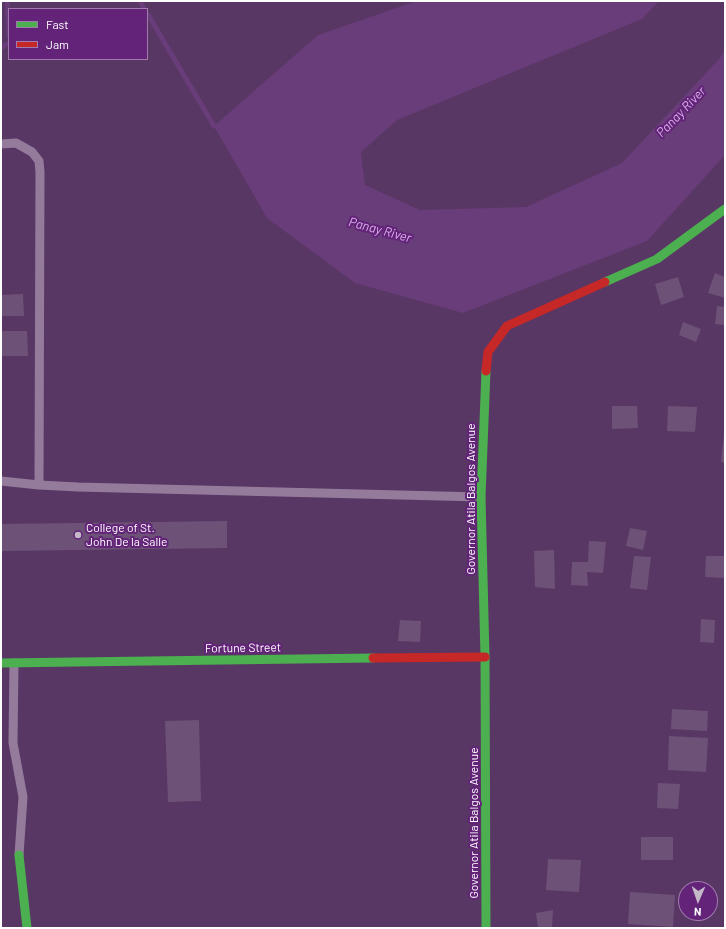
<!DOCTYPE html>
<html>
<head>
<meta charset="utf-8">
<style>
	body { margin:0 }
	#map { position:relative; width:726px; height:929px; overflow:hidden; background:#593764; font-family:Barlow,sans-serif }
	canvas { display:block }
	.frame { position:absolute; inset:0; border:2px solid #fff; pointer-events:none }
	.legend { position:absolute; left:8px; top:8px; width:140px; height:52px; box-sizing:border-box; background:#622378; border:1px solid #a17bae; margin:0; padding:5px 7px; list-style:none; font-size:12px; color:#fff }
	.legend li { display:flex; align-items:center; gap:8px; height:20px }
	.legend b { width:20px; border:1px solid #a17bae }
	.north { position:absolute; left:678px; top:881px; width:40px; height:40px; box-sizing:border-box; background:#622378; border:1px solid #a17bae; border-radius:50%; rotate:182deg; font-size:11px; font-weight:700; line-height:16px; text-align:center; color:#fff }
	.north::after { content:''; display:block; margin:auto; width:14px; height:18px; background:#c5b9c9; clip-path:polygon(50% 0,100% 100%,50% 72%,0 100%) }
</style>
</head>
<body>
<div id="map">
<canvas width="726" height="929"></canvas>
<div class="frame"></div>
<ul class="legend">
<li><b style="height:5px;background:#4caf50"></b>Fast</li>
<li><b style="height:5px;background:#c62828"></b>Jam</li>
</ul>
<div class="north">N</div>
</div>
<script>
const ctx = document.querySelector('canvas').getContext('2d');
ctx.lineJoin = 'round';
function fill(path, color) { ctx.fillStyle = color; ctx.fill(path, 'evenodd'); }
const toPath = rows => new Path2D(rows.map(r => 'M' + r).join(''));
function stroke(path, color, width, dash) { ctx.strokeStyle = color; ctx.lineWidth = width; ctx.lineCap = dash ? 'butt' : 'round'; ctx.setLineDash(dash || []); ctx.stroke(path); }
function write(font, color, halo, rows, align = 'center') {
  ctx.font = font + ' Barlow,sans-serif'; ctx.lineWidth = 4; ctx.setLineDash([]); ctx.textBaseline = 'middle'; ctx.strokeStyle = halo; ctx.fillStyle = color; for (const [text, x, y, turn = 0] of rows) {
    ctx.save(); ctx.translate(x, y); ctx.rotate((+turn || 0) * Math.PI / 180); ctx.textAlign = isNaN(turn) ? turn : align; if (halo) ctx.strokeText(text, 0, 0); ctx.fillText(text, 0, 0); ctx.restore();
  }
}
fill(toPath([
	[417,1,659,1,642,19,397,120,361,152,365,185,420,210,526,207,622,163,720,58,725,50,725,155,647,241,463,313,355,283,267,218,214,126,318,35]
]), '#693c7a');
stroke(toPath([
	[7,1,9,36],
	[140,1,144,9],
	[147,13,214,126,220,126],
	[1,48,9,43]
]), '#693c7a', 5);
fill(toPath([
	[715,273,725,277,725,298,708,293],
	[678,277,684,297,661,305,655,284],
	[23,294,24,316,1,316,1,295],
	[717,306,725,307,725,325,715,324],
	[683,322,701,329,696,342,679,335],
	[1,331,27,331,28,356,1,356],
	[612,406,637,406,638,428,612,429],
	[668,406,697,407,695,432,667,431],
	[724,433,725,433,725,463,721,462],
	[227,521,227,548,1,551,1,524],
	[630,528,647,531,643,550,626,546],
	[589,541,606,542,603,573,587,572,588,586,571,585,572,562,588,562],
	[554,550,555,589,535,587,534,551],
	[634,556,651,557,647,590,630,588],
	[706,556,725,556,725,578,705,577],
	[701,619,715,620,714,643,700,642],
	[400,620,421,621,420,642,398,641],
	[672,709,708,711,707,731,671,729],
	[199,720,201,801,168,802,165,721],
	[669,736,708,738,706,772,668,770],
	[658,783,680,784,678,809,657,808],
	[641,837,673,837,673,860,641,860],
	[548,859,581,860,579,892,546,890],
	[630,892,675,895,673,927,628,924],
	[553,910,552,928,538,928,536,913]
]), '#6d5177');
stroke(toPath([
	[1,144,16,143,32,152,39,161,40,172,39,485],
	[1,481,39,485,78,487,481,497],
	[14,663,13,743,23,797,19,855]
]), '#947b9c', 9);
stroke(toPath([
	[605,282,657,259,725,209],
	[1,663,373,658],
	[19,855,27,928],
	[486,928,485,657,481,497,486,371]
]), '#4caf50', 9);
stroke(toPath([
	[486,371,488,352,507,326,605,282],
	[373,658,485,657]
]), '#c62828', 9);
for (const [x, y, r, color] of [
	[78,535,4,"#c5b9c9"]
]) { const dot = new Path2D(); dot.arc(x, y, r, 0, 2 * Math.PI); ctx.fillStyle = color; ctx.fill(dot); stroke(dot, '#622378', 1.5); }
write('12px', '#fff', '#622378', [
	["Governor Atila Balgos Avenue",471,499,-90],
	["Fortune Street",243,648,-1],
	["Governor Atila Balgos Avenue",474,823,-90]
]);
write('12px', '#fff', '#622378', [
	["College of St.",86,528],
	["John De la Salle",86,542]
], 'left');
write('italic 13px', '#dbafec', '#622378', [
	["Panay River",681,112,-46],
	["Panay River",380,230,15]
]);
</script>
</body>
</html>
